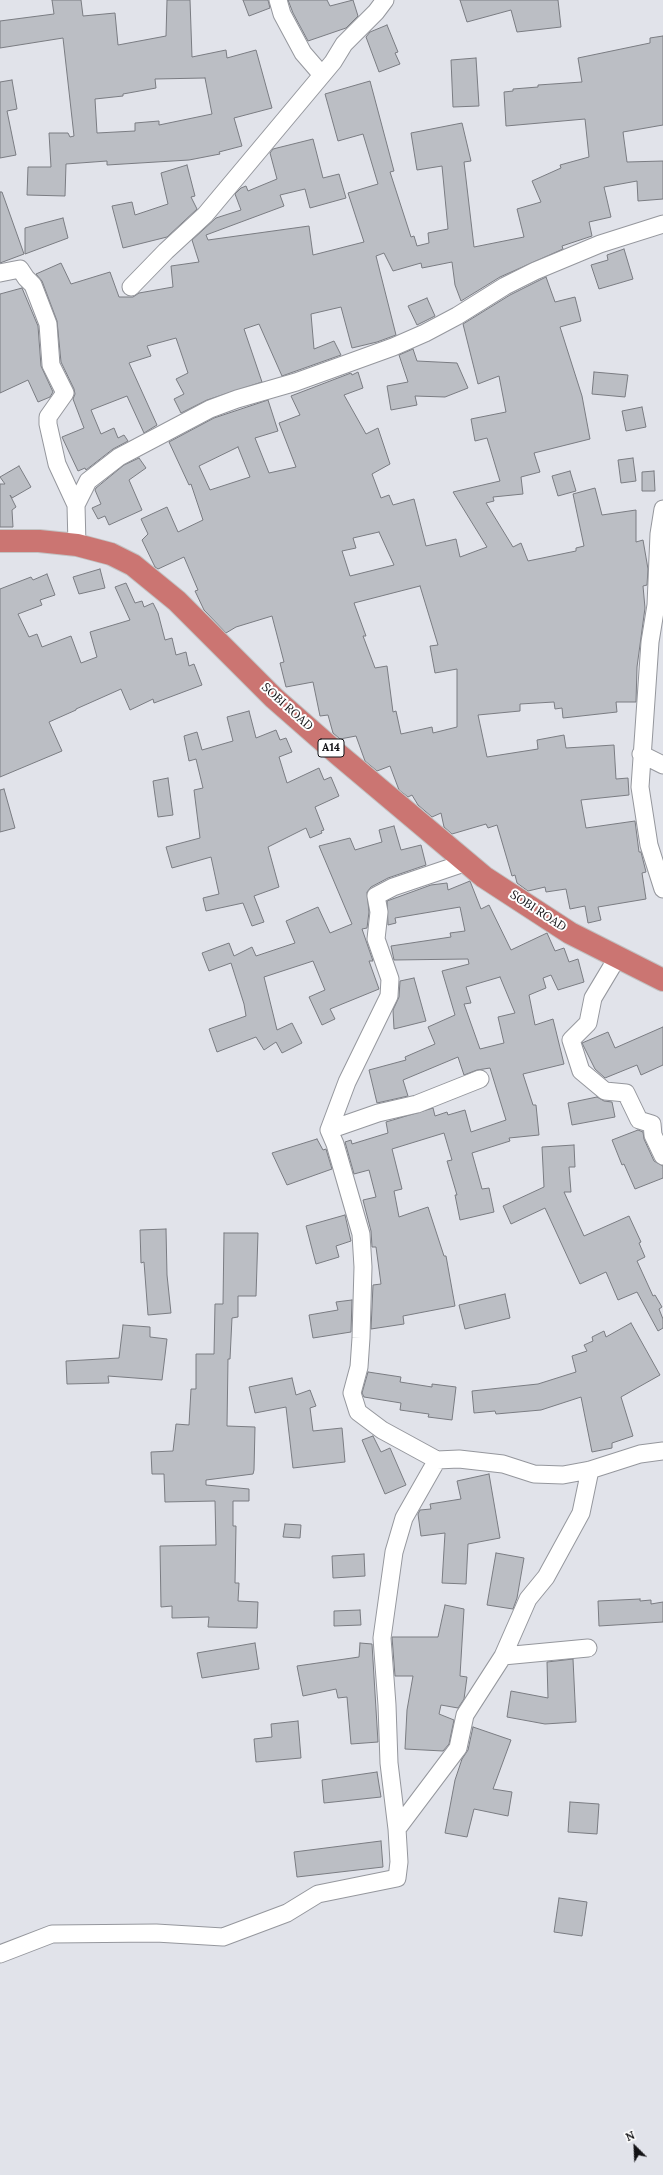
<!DOCTYPE html>
<html>
<head>
<meta charset="utf-8">
<style>
	body { margin:0 }
	#map { position:relative; width:663px; height:2175px; overflow:hidden; background:#e1e3ea; font-family:Lora,serif }
	canvas { display:block }
	.north { position:absolute; left:615px; top:2127px; width:40px; height:40px; -webkit-text-stroke:3px #fff; paint-order:stroke; rotate:336deg; font-size:11px; font-weight:700; line-height:16px; text-align:center; color:#131316 }
	.north::after { content:''; display:block; margin:auto; width:14px; height:18px; background:#131316; clip-path:polygon(50% 0,100% 100%,50% 72%,0 100%) }
</style>
</head>
<body>
<div id="map">
<canvas width="663" height="2175"></canvas>
<div class="north">N</div>
</div>
<script>
const ctx = document.querySelector('canvas').getContext('2d');
ctx.lineJoin = 'round';
function fill(path, color) { ctx.fillStyle = color; ctx.fill(path, 'evenodd'); }
const toPath = rows => new Path2D(rows.map(r => 'M' + r).join(''));
function stroke(path, color, width, dash) { ctx.strokeStyle = color; ctx.lineWidth = width; ctx.lineCap = dash ? 'butt' : 'round'; ctx.setLineDash(dash || []); ctx.stroke(path); }
function write(font, color, halo, rows, align = 'center') {
  ctx.font = font + ' Lora,serif'; ctx.lineWidth = 4; ctx.setLineDash([]); ctx.textBaseline = 'middle'; ctx.strokeStyle = halo; ctx.fillStyle = color; for (const [text, x, y, turn = 0] of rows) {
    ctx.save(); ctx.translate(x, y); ctx.rotate((+turn || 0) * Math.PI / 180); ctx.textAlign = isNaN(turn) ? turn : align; if (halo) ctx.strokeText(text, 0, 0); ctx.fillText(text, 0, 0); ctx.restore();
  }
}
const building = toPath([
	[52,0,81,0,83,16,115,13,118,45,166,36,167,0,190,0,192,57,226,50,227,58,256,50,272,108,234,118,242,146,219,152,220,154,189,160,107,165,107,161,66,164,65,196,27,195,28,167,51,167,49,133,68,133,70,137,74,136,63,38,0,48,0,21,54,14,52,0],
	[205,78,212,114,159,125,159,121,135,123,135,131,97,133,95,99,123,96,123,94,156,88,155,79,205,78],
	[243,0,268,0,270,8,249,16,243,0],
	[288,0,327,0,330,6,353,0,358,16,346,28,308,41,293,13,288,0],
	[460,0,558,0,561,27,517,32,511,10,467,22,460,0],
	[387,25,398,52,395,53,400,64,379,72,366,37,370,32,387,25],
	[663,36,663,125,623,132,627,162,663,161,663,199,638,201,637,181,604,187,611,217,589,222,592,236,562,246,563,249,500,277,461,301,455,285,452,262,422,268,421,263,393,271,384,253,376,256,396,335,377,342,352,348,341,307,311,314,314,349,334,341,341,355,282,376,259,324,244,329,262,382,207,400,181,413,174,399,184,394,176,379,188,373,176,338,147,346,151,356,129,363,157,425,144,433,127,396,91,410,101,434,114,428,118,438,124,435,128,441,113,449,86,470,85,468,78,471,62,437,84,428,73,399,75,394,74,389,61,362,57,321,42,281,36,274,61,263,71,284,110,272,119,297,133,297,139,293,173,287,171,266,199,262,192,240,216,218,241,210,235,194,241,188,246,186,248,191,277,179,270,153,273,149,313,139,323,178,339,174,346,198,310,208,305,189,280,195,284,206,206,235,208,240,309,226,313,255,364,242,348,193,378,184,363,134,338,141,325,94,370,81,394,171,390,172,411,237,414,236,417,246,429,243,428,233,448,229,442,166,417,170,411,133,462,123,471,161,464,162,474,247,524,237,517,209,541,202,532,181,561,168,560,165,589,157,585,119,506,126,504,92,513,91,513,89,538,87,538,85,582,82,578,58,650,43,650,38,663,36],
	[476,58,479,106,453,107,451,60,476,58],
	[12,80,17,109,7,111,16,155,0,158,0,82,12,80],
	[187,165,195,196,191,197,197,209,167,237,123,248,112,206,132,202,135,215,168,204,161,173,187,165],
	[0,192,2,192,24,254,0,263,0,192],
	[63,218,68,238,25,254,25,228,63,218],
	[624,249,633,279,599,289,591,265,608,260,607,255,624,249],
	[546,277,555,302,575,297,581,321,560,327,582,396,590,439,534,453,540,472,521,477,523,494,493,497,494,501,486,503,513,547,521,543,528,561,576,551,576,548,584,546,573,494,595,488,602,515,636,510,636,542,643,540,648,569,647,585,643,586,645,608,637,667,636,702,616,702,617,712,563,718,562,708,555,709,554,702,520,704,520,711,478,715,487,757,538,749,537,740,564,735,566,748,614,745,616,779,628,778,629,795,581,800,586,828,635,821,639,852,641,852,646,872,642,873,646,899,598,907,601,920,588,923,585,906,570,909,566,889,546,892,545,887,528,891,517,883,515,875,512,876,497,825,488,828,486,824,452,834,444,827,441,813,432,817,418,805,412,795,408,797,399,790,390,766,377,771,365,761,356,736,340,739,333,733,328,715,320,716,313,682,286,687,280,663,284,662,272,616,236,627,226,633,204,610,195,591,198,590,184,557,158,569,155,567,142,540,148,534,141,519,167,507,178,532,203,520,191,484,189,485,169,442,214,418,268,400,278,431,255,438,269,473,296,467,279,423,300,415,291,396,351,373,352,375,358,372,363,388,344,395,366,434,378,428,390,464,372,474,381,498,389,495,393,505,414,499,426,546,456,539,460,557,487,547,453,492,500,481,487,438,475,441,471,419,506,412,499,376,478,384,463,324,510,295,546,277],
	[238,447,250,477,210,490,199,466,238,447],
	[379,532,394,565,350,576,342,551,356,548,353,538,379,532],
	[420,586,438,645,430,646,435,673,457,669,457,727,433,733,432,727,401,734,396,711,393,712,387,666,375,668,363,636,366,636,354,603,420,586],
	[22,288,38,326,41,366,53,392,50,397,38,402,28,380,0,393,0,294,22,288],
	[427,298,435,316,417,325,408,306,427,298],
	[413,349,417,361,457,363,468,388,445,397,415,396,417,405,391,410,387,386,408,382,399,355,413,349],
	[594,372,628,375,625,397,592,394,594,372],
	[642,407,646,427,626,431,622,411,642,407],
	[139,458,146,468,129,480,142,510,109,525,105,516,98,519,92,508,101,504,95,490,96,488,124,465,139,458],
	[633,458,636,481,621,483,618,460,633,458],
	[19,466,31,487,12,498,10,495,16,507,12,510,13,527,0,527,0,484,5,484,0,477,19,466],
	[570,471,576,491,558,496,552,476,570,471],
	[654,471,655,491,642,491,642,472,654,471],
	[100,569,105,588,79,594,73,577,100,569],
	[47,574,55,595,40,600,42,605,18,614,29,637,37,634,42,647,71,636,81,663,97,657,90,632,130,620,115,587,126,583,135,603,142,601,144,607,153,603,158,613,165,640,172,638,176,655,186,652,189,666,194,664,202,685,154,703,153,699,130,710,121,689,76,709,76,710,49,722,62,751,0,777,0,589,31,577,33,580,47,574],
	[249,711,256,738,276,730,280,740,286,738,292,752,279,757,287,783,319,768,324,780,331,777,339,796,315,807,324,830,321,831,322,833,310,838,306,828,268,847,279,887,254,896,264,922,252,926,243,903,206,911,203,898,219,894,211,857,172,868,166,847,200,838,194,790,203,788,196,759,189,761,184,736,197,732,202,750,233,741,227,717,249,711],
	[168,778,173,815,158,817,153,781,168,778],
	[4,789,15,828,0,832,0,790,4,789],
	[394,826,401,850,421,845,426,865,388,878,371,887,367,892,369,912,367,928,362,929,373,961,369,961,379,989,330,1009,335,1019,322,1025,309,997,325,990,313,961,264,977,277,1030,292,1023,302,1043,282,1053,276,1042,264,1050,256,1037,217,1052,209,1029,246,1016,244,1004,231,963,209,971,202,953,229,943,234,956,252,947,256,956,295,943,286,921,318,907,330,933,352,924,319,846,350,838,355,850,382,842,379,830,394,826],
	[470,881,481,909,489,905,511,950,547,933,555,951,564,948,569,962,578,959,584,982,558,990,551,975,543,978,546,988,529,995,535,1025,553,1019,564,1064,523,1074,533,1105,536,1105,539,1135,509,1138,510,1141,472,1153,482,1189,489,1188,494,1212,460,1220,455,1195,457,1195,447,1161,452,1160,444,1133,392,1149,402,1189,394,1191,399,1217,428,1207,444,1256,446,1256,455,1306,403,1316,404,1324,371,1329,373,1285,381,1284,376,1247,372,1247,371,1231,363,1200,376,1197,369,1170,354,1174,345,1142,351,1140,352,1144,388,1133,386,1122,433,1108,435,1116,447,1112,448,1115,465,1110,471,1132,506,1120,490,1068,477,1070,464,1075,458,1057,403,1080,408,1096,377,1103,369,1070,406,1060,405,1057,435,1044,428,1027,455,1015,442,971,469,964,468,959,394,960,391,946,451,937,450,933,465,931,460,907,395,918,396,923,388,925,387,901,431,885,447,883,448,890,470,881],
	[500,977,515,1013,498,1017,504,1043,480,1049,464,1004,471,1003,466,987,500,977],
	[414,978,426,1021,394,1029,393,1010,399,997,400,981,414,978],
	[663,1027,663,1065,641,1075,637,1065,605,1078,595,1069,582,1043,608,1032,615,1048,663,1027],
	[597,1097,604,1101,612,1102,615,1117,572,1125,568,1103,597,1097],
	[638,1130,643,1132,644,1139,654,1161,663,1166,663,1178,635,1189,624,1164,622,1165,612,1140,638,1130],
	[317,1139,323,1150,326,1149,332,1169,287,1185,272,1153,317,1139],
	[574,1145,575,1167,569,1167,571,1192,564,1192,584,1236,629,1216,641,1242,639,1243,645,1257,637,1261,653,1296,655,1295,662,1307,659,1309,663,1319,663,1328,658,1331,637,1292,618,1300,606,1272,580,1284,545,1208,511,1224,503,1206,544,1187,542,1147,574,1145],
	[345,1215,351,1241,336,1246,339,1257,316,1264,306,1226,345,1215],
	[166,1229,167,1275,171,1313,148,1315,144,1262,141,1263,140,1230,166,1229],
	[224,1233,258,1233,256,1296,238,1296,238,1317,232,1318,230,1359,228,1359,227,1426,255,1427,254,1470,253,1474,206,1480,206,1485,249,1489,249,1501,233,1501,233,1526,236,1526,235,1583,239,1583,238,1601,258,1602,257,1628,208,1627,209,1617,172,1618,172,1606,161,1607,160,1546,216,1545,215,1501,165,1502,164,1474,152,1474,151,1452,173,1451,176,1424,189,1425,191,1389,196,1389,196,1354,214,1354,215,1304,223,1304,224,1233],
	[505,1294,510,1318,465,1329,459,1305,505,1294],
	[352,1300,351,1332,313,1338,309,1315,338,1310,336,1302,352,1300],
	[631,1323,660,1375,621,1397,633,1436,612,1443,612,1448,592,1452,581,1397,541,1410,496,1414,495,1411,474,1413,472,1391,538,1384,576,1372,572,1356,587,1351,584,1345,593,1341,592,1337,604,1331,606,1337,631,1323],
	[123,1325,150,1327,150,1337,167,1339,162,1380,108,1376,109,1383,67,1384,66,1361,119,1358,123,1325],
	[368,1372,401,1377,400,1382,432,1387,432,1384,456,1387,452,1420,428,1417,429,1414,400,1410,401,1403,364,1397,362,1393,368,1372],
	[292,1378,296,1395,310,1390,316,1406,310,1408,313,1431,342,1428,345,1462,293,1468,286,1407,255,1413,249,1387,292,1378],
	[373,1436,381,1452,390,1448,406,1485,385,1494,362,1440,373,1436],
	[489,1474,500,1538,468,1544,466,1584,442,1583,445,1533,421,1536,418,1514,420,1510,431,1509,430,1504,461,1499,457,1481,489,1474],
	[285,1524,301,1525,300,1538,283,1537,285,1524],
	[496,1553,524,1558,517,1598,513,1609,487,1605,496,1553],
	[364,1554,365,1576,333,1578,332,1556,364,1554],
	[640,1599,640,1601,651,1600,651,1604,663,1602,663,1622,599,1626,598,1601,640,1599],
	[445,1605,464,1609,460,1676,467,1677,464,1699,458,1708,441,1705,439,1714,454,1720,449,1744,443,1751,405,1749,407,1710,413,1676,395,1676,392,1637,438,1637,445,1605],
	[360,1610,361,1625,334,1626,334,1611,360,1610],
	[255,1643,259,1669,202,1678,197,1653,255,1643],
	[360,1643,372,1644,378,1742,351,1744,347,1697,338,1698,336,1689,303,1696,297,1666,359,1657,360,1643],
	[573,1659,576,1722,545,1724,507,1717,511,1691,548,1698,547,1662,573,1659],
	[298,1721,301,1758,256,1762,254,1739,272,1737,271,1724,298,1721],
	[473,1727,511,1740,493,1789,512,1792,508,1816,474,1809,467,1837,445,1833,455,1780,462,1759,468,1750,473,1727],
	[377,1772,381,1797,324,1803,322,1780,377,1772],
	[570,1802,599,1804,597,1834,568,1832,570,1802],
	[381,1841,383,1867,297,1877,294,1852,381,1841],
	[559,1898,587,1902,582,1936,554,1932,559,1898]
]);
fill(building, '#bbbec4');
stroke(building, '#7a7c82', 1);
const minor = toPath([
	[278,0,282,14,303,53,322,75],
	[0,273,20,269,26,278,33,285,48,324,51,365,65,393,48,417,48,424,57,464,76,505],
	[131,287,166,251,205,215,333,62,344,44,376,12,385,0],
	[663,509,659,534,656,605,650,642,640,787,649,845,663,889],
	[77,545,76,505,88,481,119,457,210,409,237,399,296,382,393,347,425,333,457,316,505,286,535,271,600,244,663,224],
	[641,754,663,765],
	[617,958,593,998,588,1023,571,1040,581,1071,605,1091,626,1093,639,1120,652,1124,653,1135,663,1156],
	[329,1130,378,1113,417,1104,480,1079],
	[437,1460,382,1430,358,1412,352,1393,359,1367,361,1338,363,1267,361,1234,335,1144,329,1130,347,1082,389,996,390,979,376,939,379,912,376,896,393,887,467,862],
	[503,1656,588,1648],
	[397,1829,458,1748,465,1715,503,1656,528,1599,546,1577,581,1513,590,1470],
	[0,1954,52,1934,156,1933,223,1937,287,1913,318,1894,397,1878,399,1862,397,1829,389,1763,387,1705,382,1638,394,1552,404,1518,437,1460,459,1459,503,1464,534,1474,563,1475,590,1470,640,1454,663,1451]
]);
const highway = toPath([
	[0,541,39,541,77,545,111,554,133,565,177,601,274,698,339,755,484,877,570,933,663,980]
]);
stroke(minor, '#95979d', 19);
stroke(highway, '#c2c2c2', 24);
stroke(minor, '#fff', 17);
stroke(highway, '#cb7572', 22);
for (const [x, y, w] of [
	[331,748,26]
]) { const box = new Path2D(); box.roundRect(x - w / 2, y - 9, w, 18, 3); ctx.fillStyle = '#fff'; ctx.fill(box); stroke(box, '#131316', 1); }
write('bold 11px', '#131316', null, [
	["A14",331,748]
]);
write('12px', '#131316', '#fff', [
	["SOBI ROAD",287,707,42],
	["SOBI ROAD",538,911,33]
]);
</script>
</body>
</html>
